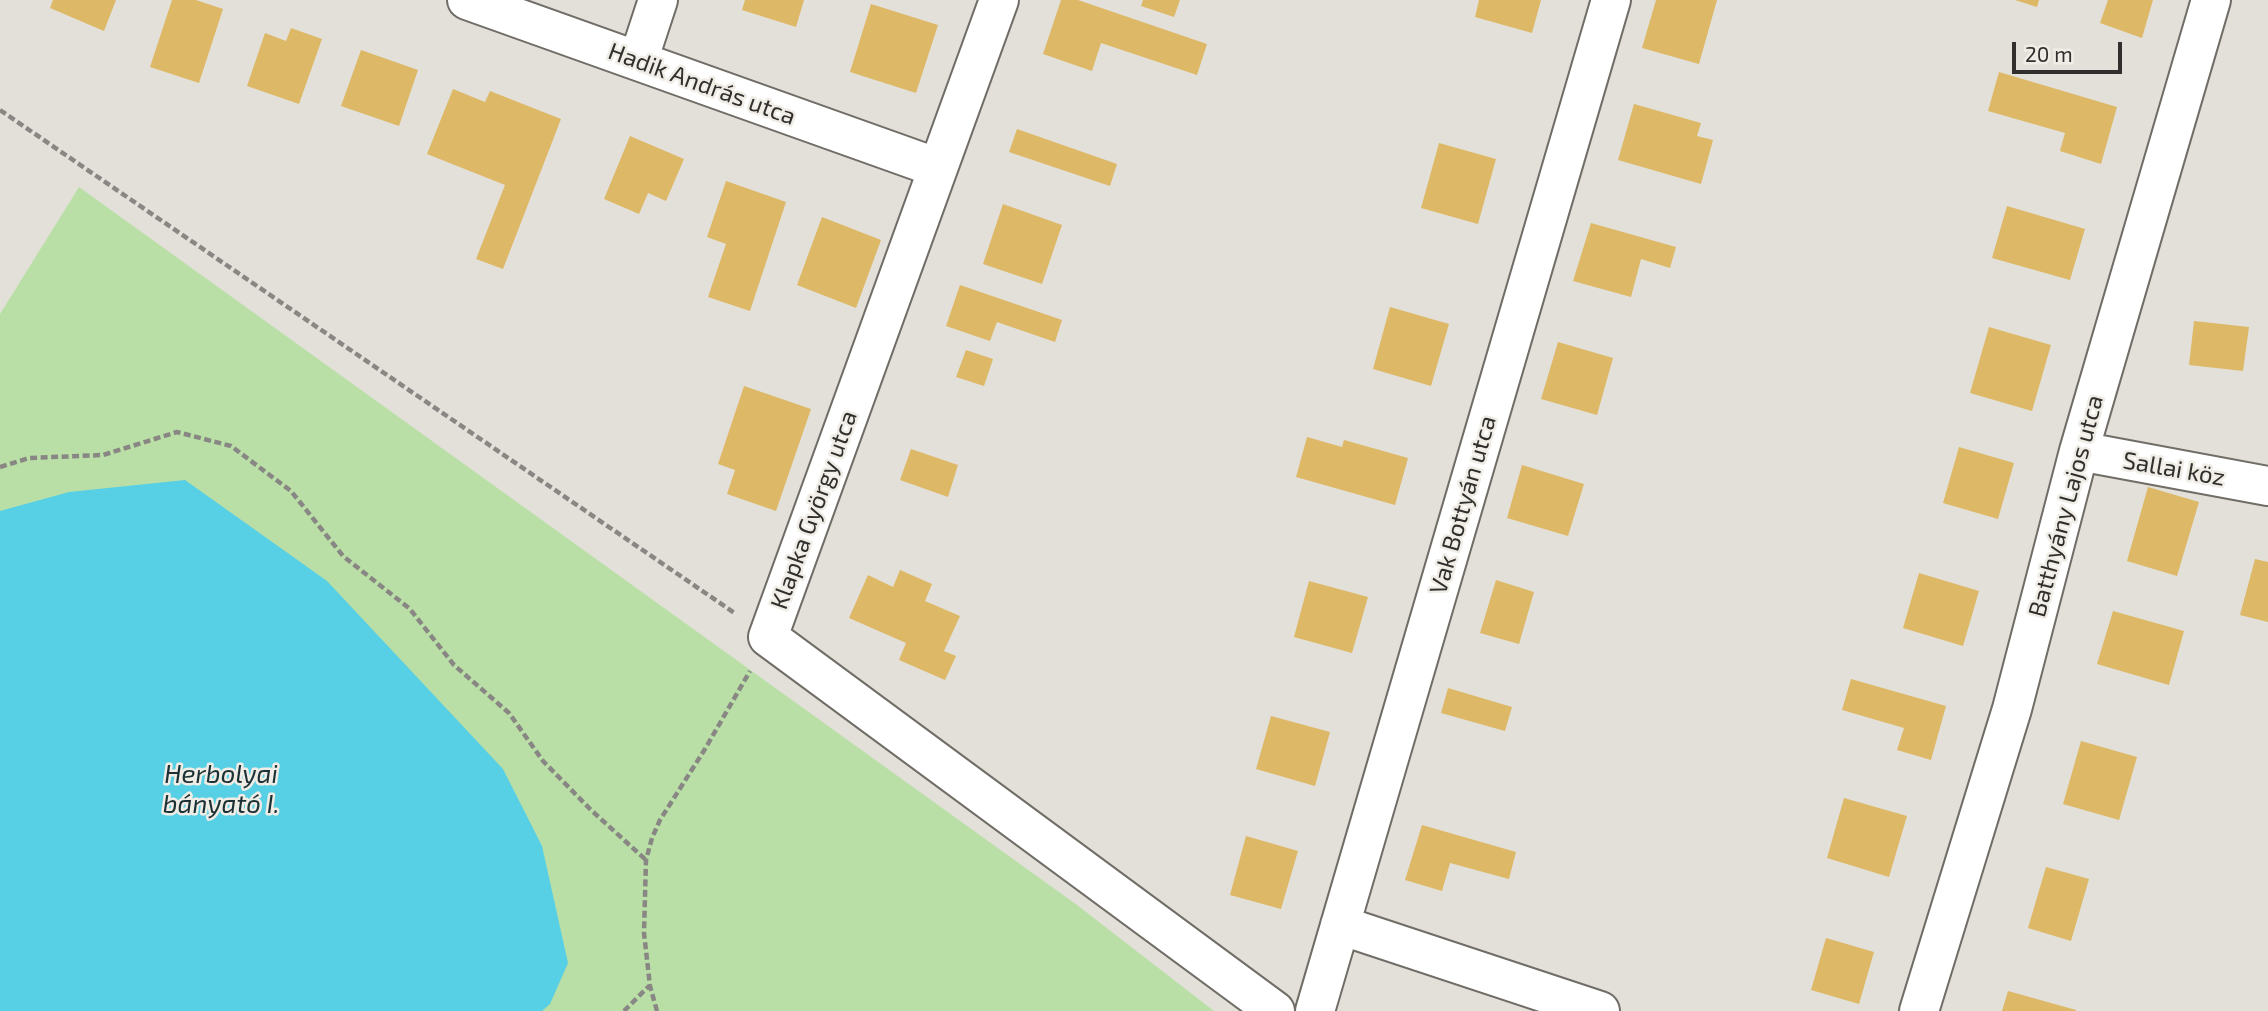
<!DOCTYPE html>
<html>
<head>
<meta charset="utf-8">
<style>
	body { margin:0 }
	#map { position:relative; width:2268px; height:1011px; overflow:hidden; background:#e3e0d9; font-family:"Exo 2",sans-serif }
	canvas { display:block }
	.scale { position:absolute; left:2012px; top:42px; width:110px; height:32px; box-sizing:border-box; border:4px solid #302f2d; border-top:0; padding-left:9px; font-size:21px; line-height:24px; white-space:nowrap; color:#302f2d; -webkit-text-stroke:5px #f0ede6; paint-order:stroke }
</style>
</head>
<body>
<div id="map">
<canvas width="2268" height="1011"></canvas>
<div class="scale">20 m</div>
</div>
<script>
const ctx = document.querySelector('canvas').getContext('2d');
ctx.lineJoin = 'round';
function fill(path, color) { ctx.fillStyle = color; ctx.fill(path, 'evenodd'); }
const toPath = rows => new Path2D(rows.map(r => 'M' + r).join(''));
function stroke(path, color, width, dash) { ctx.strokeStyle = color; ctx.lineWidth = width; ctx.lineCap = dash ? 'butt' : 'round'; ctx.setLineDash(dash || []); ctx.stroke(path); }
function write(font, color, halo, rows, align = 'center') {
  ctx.font = font + ' "Exo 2",sans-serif'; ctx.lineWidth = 5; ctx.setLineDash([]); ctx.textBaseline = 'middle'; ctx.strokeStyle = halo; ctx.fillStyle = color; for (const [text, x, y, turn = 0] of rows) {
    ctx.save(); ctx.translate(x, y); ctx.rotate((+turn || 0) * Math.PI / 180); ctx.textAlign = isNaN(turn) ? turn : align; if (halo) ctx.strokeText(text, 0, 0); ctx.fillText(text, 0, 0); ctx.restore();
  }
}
fill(toPath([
	[79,187,1077,905,1214,1011,0,1011,0,314]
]), '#b9dfa7');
fill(toPath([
	[185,480,327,581,503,769,542,846,568,963,550,1004,542,1011,0,1011,0,511,69,492]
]), '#57cfe4');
fill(toPath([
	[53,0,116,0,104,31,50,8],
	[172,0,196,0,223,9,199,83,150,67],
	[745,0,804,0,796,27,742,10],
	[1061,0,1078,0,1207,44,1197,75,1101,43,1092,71,1043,54],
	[1143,0,1180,0,1174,17,1141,6],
	[1479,0,1541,0,1532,33,1475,17],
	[1656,0,1717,0,1699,64,1642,48],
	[2015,0,2039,0,2037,7],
	[2108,0,2153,0,2142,38,2100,23],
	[871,4,938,25,916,93,850,72],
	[291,28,322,39,299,104,247,86,265,33,286,41],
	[361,50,418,70,399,126,341,106],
	[1999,72,2117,107,2101,164,2060,151,2065,133,1988,111],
	[453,89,485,102,490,91,561,119,503,269,476,259,505,185,427,154],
	[1634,104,1701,123,1697,136,1713,140,1701,184,1618,160],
	[1017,129,1117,164,1110,186,1009,152],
	[630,136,684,159,666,201,648,193,639,214,604,199],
	[1439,143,1496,159,1478,224,1421,208],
	[726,181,786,202,750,311,708,297,726,244,707,237],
	[1003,204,1062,225,1042,284,983,264],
	[2007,206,2085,229,2070,280,1992,258],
	[822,217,881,240,856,308,797,285],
	[1591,223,1676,247,1670,268,1641,259,1631,297,1573,281],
	[960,285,1062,320,1055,342,997,322,990,341,946,326],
	[1390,307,1449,324,1431,386,1373,369],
	[2194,321,2249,327,2243,371,2189,365],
	[1989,327,2051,345,2032,411,1970,393],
	[1558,342,1613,358,1597,415,1541,399],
	[966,350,993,359,984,386,956,377],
	[744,386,811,409,776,511,727,494,735,470,718,464],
	[1307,437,1342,447,1344,440,1408,458,1395,505,1296,477],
	[1959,447,2014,463,1998,519,1943,503],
	[911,449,958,465,948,497,900,480],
	[1522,465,1584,484,1568,536,1507,518],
	[2148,487,2199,502,2177,576,2127,561],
	[2255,559,2268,562,2268,622,2240,615],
	[900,570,932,584,925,601,960,616,944,651,956,656,945,680,899,660,906,643,849,618,868,575,893,587],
	[1919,573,1979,591,1963,646,1903,628],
	[1496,580,1534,592,1519,644,1480,633],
	[1309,581,1368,597,1352,653,1294,637],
	[2113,611,2184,631,2169,685,2097,664],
	[1851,679,1946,706,1931,760,1897,750,1904,728,1842,710],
	[1448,688,1512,707,1505,731,1441,713],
	[1271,716,1330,732,1315,786,1256,769],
	[2081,741,2137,757,2119,820,2063,804],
	[1844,798,1907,816,1889,877,1827,858],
	[1422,825,1516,852,1509,879,1450,863,1442,891,1405,880],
	[1246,836,1298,851,1281,909,1230,895],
	[2046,867,2089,879,2071,941,2028,928],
	[1826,938,1874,952,1859,1004,1811,990],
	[2008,991,2076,1010,2076,1011,2002,1011]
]), '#ddb866');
const minor = toPath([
	[467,0,938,168],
	[999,0,768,637,1275,1011],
	[638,61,658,0],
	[2079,451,2268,486],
	[1340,925,1600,1011],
	[1315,1011,1611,0],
	[1919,1011,2012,709,2079,451,2211,0]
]);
stroke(minor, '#706d67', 42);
stroke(toPath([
	[0,110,736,614],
	[0,467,29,458,103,455,177,432,231,446,291,491,343,556,410,609,454,665,509,713,543,761,591,810,646,860],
	[624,1011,649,986],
	[657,1011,650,986,644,933,646,860,652,838,660,820,705,749,750,671]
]), '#898783', 4.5, [7, 3.5]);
stroke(minor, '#fff', 38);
write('24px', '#302f2d', '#f0ede6', [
	["Hadik András utca",702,84,20],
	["Sallai köz",2174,469,10],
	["Vak Bottyán utca",1463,505,-74],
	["Batthyány Lajos utca",2066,506,-75],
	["Klapka György utca",814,510,-70]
]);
write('italic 26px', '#1c3135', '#f0ede6', [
	["Herbolyai",221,774],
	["bányató I.",221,804]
]);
</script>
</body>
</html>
